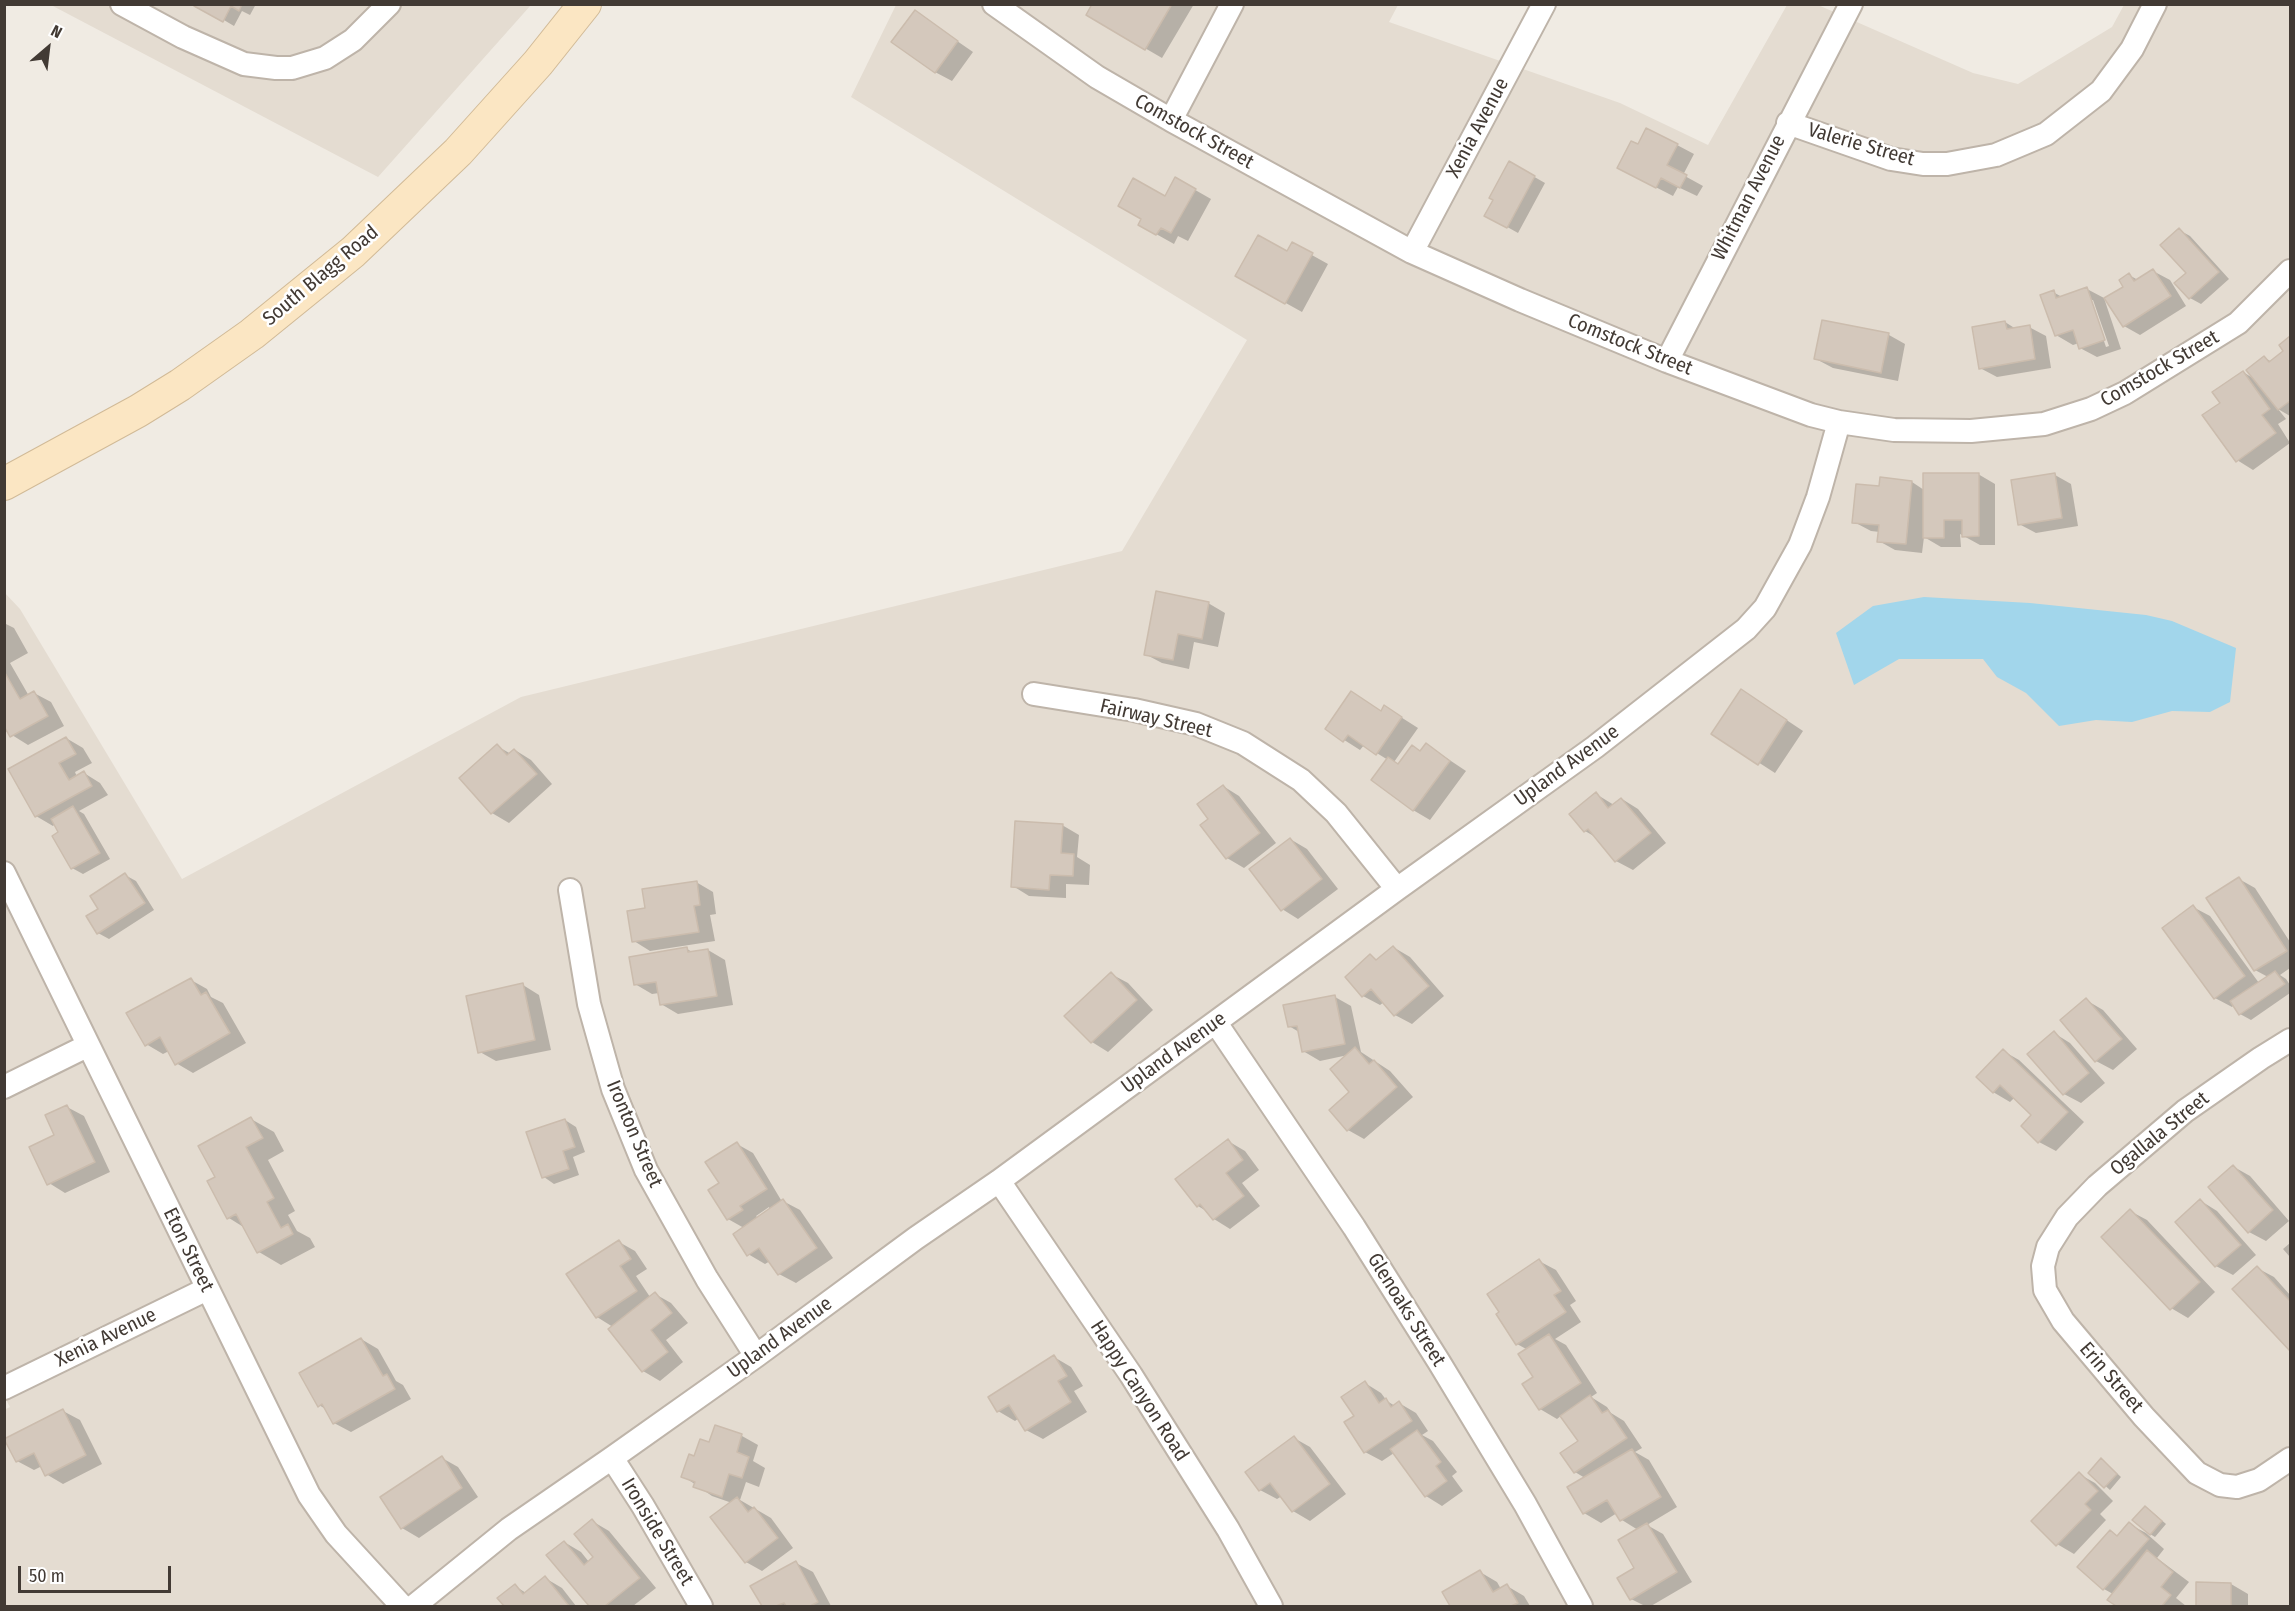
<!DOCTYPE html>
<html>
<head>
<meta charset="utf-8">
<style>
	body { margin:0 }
	#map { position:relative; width:2295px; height:1611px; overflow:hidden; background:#f0ebe3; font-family:"Fira Sans Condensed",sans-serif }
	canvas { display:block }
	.frame { position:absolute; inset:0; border:6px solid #423a34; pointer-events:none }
	.north { position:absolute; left:18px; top:18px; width:60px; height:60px; -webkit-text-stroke:4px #fff; paint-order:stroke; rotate:28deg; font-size:16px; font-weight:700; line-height:24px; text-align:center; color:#423a34 }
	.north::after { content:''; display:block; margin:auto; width:21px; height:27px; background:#423a34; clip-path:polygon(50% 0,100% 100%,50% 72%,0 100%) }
	.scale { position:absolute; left:18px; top:1566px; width:153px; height:27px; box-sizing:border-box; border:3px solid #423a34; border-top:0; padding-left:8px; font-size:18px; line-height:21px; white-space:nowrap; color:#423a34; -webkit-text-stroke:4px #fff; paint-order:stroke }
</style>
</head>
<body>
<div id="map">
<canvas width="2295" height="1611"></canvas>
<div class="frame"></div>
<div class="north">N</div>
<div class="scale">50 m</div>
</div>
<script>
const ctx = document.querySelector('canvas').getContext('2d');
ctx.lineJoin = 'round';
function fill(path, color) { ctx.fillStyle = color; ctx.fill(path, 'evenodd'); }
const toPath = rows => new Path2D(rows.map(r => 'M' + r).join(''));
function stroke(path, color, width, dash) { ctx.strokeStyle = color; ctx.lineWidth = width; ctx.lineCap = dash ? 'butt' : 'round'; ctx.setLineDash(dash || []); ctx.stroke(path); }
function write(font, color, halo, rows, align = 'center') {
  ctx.font = font + ' "Fira Sans Condensed",sans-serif'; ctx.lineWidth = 5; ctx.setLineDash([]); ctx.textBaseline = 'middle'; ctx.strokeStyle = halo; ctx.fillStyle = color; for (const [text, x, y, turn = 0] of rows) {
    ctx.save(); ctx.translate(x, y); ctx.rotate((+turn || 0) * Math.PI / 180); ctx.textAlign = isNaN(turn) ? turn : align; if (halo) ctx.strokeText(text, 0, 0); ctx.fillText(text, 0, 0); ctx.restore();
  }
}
fill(toPath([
	[51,5,531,5,378,177],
	[896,5,1398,5,1389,22,1620,103,1708,145,1787,5,1818,5,1973,73,2018,84,2112,27,2124,5,2290,5,2290,1606,5,1606,4,1410,10,1407,4,1396,4,592,20,609,182,879,521,697,1122,551,1247,340,851,97]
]), '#e4dcd1');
fill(toPath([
	[1924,597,2030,603,2146,615,2172,621,2236,648,2230,702,2210,712,2172,711,2132,722,2096,720,2059,726,2026,693,1997,677,1983,659,1899,659,1854,685,1836,633,1873,606]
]), '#a2d6eb');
fill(toPath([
	[197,4,256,4,250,15,242,11,234,26],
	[1094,4,1194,4,1162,58,1088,15],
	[915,12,973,52,952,81,935,72],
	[1677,145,1694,154,1683,175,1703,186,1697,196,1678,187,1673,196,1636,177,1639,146],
	[1510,163,1545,183,1518,233,1486,215],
	[1176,179,1211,199,1188,241,1178,236,1174,244,1140,225,1166,198],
	[2179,230,2190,236,2229,279,2201,304,2190,298,2188,273],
	[1292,244,1328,264,1302,312,1237,276,1287,253],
	[2153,271,2170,280,2186,306,2140,335,2124,326,2125,287,2129,275,2138,280],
	[2087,289,2104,298,2121,349,2097,357,2080,348,2079,343,2073,345,2056,335,2053,292,2062,297],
	[2090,300,2093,300,2109,346,2106,347],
	[1823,322,1889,335,1905,344,1898,381,1833,368,1816,359],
	[2005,322,2016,329,2029,327,2046,336,2051,368,1997,377,1980,368],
	[2290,338,2290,416,2278,409,2286,419,2278,424,2290,443,2253,470,2237,460,2222,403,2243,372,2256,380,2265,358,2272,362,2285,351,2281,345],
	[1978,474,1995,484,1995,545,1980,545,1960,534,1961,547,1941,547,1924,537,1922,553,1895,550,1879,541,1880,532,1871,531,1854,522,1881,487,1912,482,1924,490],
	[2055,475,2071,484,2078,526,2036,533,2019,524],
	[1208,603,1225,613,1218,647,1194,642,1189,669,1162,663,1145,654],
	[4,623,14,628,28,653,10,663,29,696,34,693,51,702,64,726,28,745,4,730],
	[1758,701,1803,731,1775,773,1713,733],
	[1385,707,1418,728,1394,762,1399,765,1421,752,1427,745,1466,771,1430,820,1413,810,1388,760,1364,745,1360,750,1327,729,1382,712],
	[66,738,83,748,92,763,75,772,77,777,84,773,100,783,108,795,79,811,84,814,110,859,83,874,72,868,55,824,53,826,36,816],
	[497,746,511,754,515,750,531,760,552,784,509,823,492,813,461,778],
	[1223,786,1239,796,1276,843,1244,868,1227,858,1210,820],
	[1596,794,1614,805,1622,799,1638,809,1666,843,1633,870,1616,861,1599,839,1585,831],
	[1062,825,1079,835,1077,857,1090,865,1089,885,1066,884,1066,898,1029,896,1013,886],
	[1290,839,1307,849,1338,889,1298,919,1282,909],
	[125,875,136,881,154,910,109,939,98,933,100,909],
	[2239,879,2255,888,2290,942,2290,968,2280,975,2286,979,2290,985,2290,993,2251,1020,2240,1014,2234,1005,2232,1007,2215,998,2193,907,2210,916,2259,983,2268,977,2255,970,2208,898],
	[696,882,713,892,716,914,710,915,715,941,650,951,634,941,647,910],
	[1393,947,1410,957,1444,996,1412,1024,1395,1015,1384,1002,1380,1005,1363,996,1371,956,1378,961],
	[687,949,694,953,708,950,725,960,733,1005,678,1014,661,1004,659,993,652,994,635,984],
	[1111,974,1128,983,1153,1010,1108,1052,1092,1042],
	[191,980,207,989,211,997,223,1003,246,1043,193,1073,176,1063,169,1051,163,1054,146,1044],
	[523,985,539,995,551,1050,496,1061,480,1052],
	[1335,997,1351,1006,1361,1052,1390,1071,1413,1097,1364,1139,1348,1130,1351,1092,1348,1055,1320,1061,1303,1051,1299,1032,1289,1026],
	[2086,1000,2103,1010,2137,1049,2113,1070,2096,1061],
	[2054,1033,2070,1043,2105,1083,2081,1103,2064,1094],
	[2003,1051,2019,1060,2084,1122,2056,1151,2039,1142,2033,1115,2015,1097,2010,1102,1993,1092],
	[67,1107,84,1116,110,1172,65,1193,49,1183,56,1135],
	[251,1119,274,1132,284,1151,268,1160,295,1211,288,1215,297,1231,310,1238,315,1247,281,1265,259,1252,245,1228,229,1218,217,1177],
	[565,1120,576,1127,585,1152,573,1157,579,1175,554,1184,544,1177],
	[1228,1141,1245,1151,1259,1170,1242,1183,1260,1206,1230,1229,1214,1219,1208,1212,1198,1206],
	[737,1144,753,1153,781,1200,800,1210,833,1258,796,1283,779,1274,770,1261,765,1264,748,1254,744,1228,728,1219,710,1190,721,1183],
	[769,1207,770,1210,758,1218,756,1216],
	[2234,1167,2250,1176,2289,1221,2266,1241,2249,1232],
	[2201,1201,2217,1211,2256,1255,2233,1275,2216,1266],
	[2130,1211,2147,1220,2215,1292,2188,1318,2171,1308],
	[619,1242,635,1251,647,1269,636,1276,650,1297,655,1294,671,1303,688,1323,666,1340,683,1362,660,1381,643,1371,610,1329,613,1327,597,1317],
	[2290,1243,2290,1257,2283,1249],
	[1539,1261,1556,1270,1576,1301,1570,1305,1581,1322,1555,1339,1566,1345,1597,1393,1591,1397,1607,1407,1611,1413,1624,1421,1642,1448,1635,1452,1649,1460,1677,1507,1647,1525,1663,1534,1692,1582,1651,1606,1645,1606,1631,1599,1636,1568,1638,1530,1622,1520,1617,1513,1601,1523,1584,1513,1585,1478,1575,1472,1562,1453,1580,1441,1562,1415,1557,1419,1540,1409,1524,1385,1535,1378,1528,1350,1517,1344],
	[2257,1268,2274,1277,2290,1295,2290,1349,2234,1289],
	[361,1339,378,1349,396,1381,403,1385,411,1399,351,1432,334,1423,327,1410,319,1405],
	[1054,1357,1071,1367,1083,1386,1074,1391,1087,1412,1043,1439,1026,1430,1019,1418,1015,1421,998,1411],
	[1365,1383,1381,1393,1387,1401,1395,1406,1399,1403,1416,1413,1428,1431,1422,1435,1433,1441,1457,1472,1452,1476,1463,1491,1442,1506,1426,1496,1394,1453,1382,1461,1365,1452,1356,1416],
	[63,1411,80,1420,102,1464,63,1484,46,1474,42,1466,34,1470,17,1461],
	[716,1427,742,1436,758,1445,753,1461,765,1468,759,1487,746,1482,740,1500,771,1518,793,1548,762,1571,746,1562,732,1503,712,1496,683,1476,695,1458,710,1443],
	[1294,1438,1310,1447,1346,1494,1310,1521,1293,1511,1282,1496,1277,1499,1260,1490],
	[442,1458,458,1467,478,1497,419,1538,402,1528],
	[2106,1463,2121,1477,2110,1490,2090,1472],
	[2079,1474,2095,1483,2113,1501,2100,1514,2106,1520,2074,1554,2057,1544],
	[2150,1510,2166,1524,2155,1537,2150,1534],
	[592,1521,609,1531,656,1588,633,1606,590,1606,549,1555,564,1542,581,1552,589,1562,595,1558],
	[2129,1524,2146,1533,2164,1549,2157,1558,2189,1582,2176,1598,2186,1606,2118,1606,2109,1599,2113,1594,2104,1589,2110,1532,2118,1536],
	[796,1563,813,1572,831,1606,763,1606,752,1586],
	[1480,1572,1497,1582,1501,1589,1507,1586,1524,1596,1530,1606,1452,1606,1444,1593],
	[545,1578,562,1588,576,1606,506,1606,499,1598,515,1586,526,1593],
	[2198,1584,2231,1584,2248,1594,2248,1606,2198,1606]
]), '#0003');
const building = toPath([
	[195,4,242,4,239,11,231,6,223,22,194,6,195,4],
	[1092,4,1172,4,1145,50,1086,15,1092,4],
	[915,10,958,41,935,73,891,42,915,10],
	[1646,128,1678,144,1667,165,1687,175,1680,188,1661,178,1656,188,1617,168,1631,141,1638,144,1646,128],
	[1509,161,1535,176,1507,228,1484,216,1493,200,1489,198,1509,161],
	[1175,177,1196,189,1171,233,1161,228,1156,235,1138,225,1141,219,1118,206,1133,178,1165,196,1175,177],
	[2179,228,2219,272,2189,299,2174,283,2186,273,2160,245,2179,228],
	[1258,235,1287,251,1292,242,1313,253,1285,304,1235,276,1258,235],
	[2153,269,2171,296,2123,327,2104,298,2123,287,2119,280,2129,273,2134,281,2153,269],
	[2087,287,2105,340,2079,349,2073,330,2055,336,2040,295,2054,290,2056,298,2087,287],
	[1822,320,1889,333,1881,373,1814,359,1822,320],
	[2005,321,2007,329,2030,325,2035,359,1979,369,1972,327,2005,321],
	[2290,336,2290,401,2278,410,2246,370,2264,356,2269,362,2283,351,2279,345,2290,336],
	[2243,371,2270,409,2262,415,2276,433,2236,462,2202,415,2220,403,2212,392,2243,371],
	[1923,473,1979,473,1979,536,1962,537,1962,520,1944,520,1944,538,1923,538,1923,473],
	[2055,473,2062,518,2018,525,2011,480,2055,473],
	[1880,477,1912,481,1906,544,1877,542,1879,525,1852,523,1856,484,1879,486,1880,477],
	[1156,591,1209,602,1202,639,1178,634,1173,660,1144,655,1156,591],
	[4,671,20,699,34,691,48,716,10,737,4,726,4,671],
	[1741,689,1787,720,1758,765,1711,734,1741,689],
	[1351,691,1381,711,1384,705,1402,717,1376,755,1348,735,1343,742,1325,729,1351,691],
	[66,737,76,754,59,763,69,780,84,771,92,786,35,817,8,769,66,737],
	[1426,743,1450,761,1413,811,1371,780,1388,757,1398,764,1412,745,1420,751,1426,743],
	[497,744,507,755,514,749,537,774,491,814,459,778,497,744],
	[1223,785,1260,833,1226,859,1200,825,1208,819,1197,804,1223,785],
	[1596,792,1608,808,1621,798,1651,833,1615,862,1588,829,1584,832,1569,814,1596,792],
	[73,806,100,853,71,869,52,836,58,832,51,819,73,806],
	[1015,821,1063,824,1061,853,1074,854,1073,876,1050,875,1049,890,1011,887,1015,821],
	[1290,838,1322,879,1281,911,1249,869,1290,838],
	[125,873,145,903,97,934,86,916,98,909,90,896,125,873],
	[2239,877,2287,951,2254,971,2206,898,2239,877],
	[697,881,700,905,694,906,699,932,632,942,627,911,645,908,642,889,697,881],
	[2193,905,2245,976,2214,999,2162,928,2193,905],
	[1393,946,1429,986,1394,1016,1371,989,1362,997,1345,977,1370,954,1376,960,1393,946],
	[687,947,688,952,708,949,717,996,660,1005,656,982,634,985,629,957,687,947],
	[2275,971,2285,984,2239,1015,2230,1001,2275,971],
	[1111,972,1137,1000,1091,1043,1064,1016,1111,972],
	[191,978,201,995,206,992,230,1033,175,1065,160,1037,145,1046,126,1013,191,978],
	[523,983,535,1040,478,1053,466,996,523,983],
	[1335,995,1345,1044,1302,1052,1297,1026,1288,1027,1283,1005,1335,995],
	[2086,998,2122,1039,2095,1062,2060,1020,2086,998],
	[2054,1031,2089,1073,2063,1095,2027,1054,2054,1031],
	[1355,1047,1369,1064,1374,1060,1397,1087,1347,1131,1329,1110,1349,1092,1330,1069,1355,1047],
	[2003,1049,2068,1112,2038,1143,2021,1126,2031,1115,2000,1085,1993,1093,1976,1077,2003,1049],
	[67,1105,95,1162,47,1185,29,1147,54,1135,45,1115,67,1105],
	[251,1117,263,1138,246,1147,274,1198,267,1202,281,1228,288,1224,293,1234,257,1253,236,1214,227,1219,207,1181,215,1177,198,1146,251,1117],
	[565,1119,575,1147,563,1151,569,1169,542,1178,526,1132,565,1119],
	[1228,1139,1243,1160,1226,1173,1244,1196,1213,1220,1200,1204,1197,1207,1175,1179,1228,1139],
	[737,1142,767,1189,740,1206,743,1210,727,1220,708,1190,719,1183,705,1162,737,1142],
	[2233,1165,2273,1210,2248,1233,2208,1187,2233,1165],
	[783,1199,817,1248,778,1275,759,1248,747,1256,733,1234,783,1199],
	[2200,1199,2241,1245,2215,1267,2175,1222,2200,1199],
	[2130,1209,2200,1282,2170,1310,2101,1237,2130,1209],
	[619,1240,631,1259,620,1266,637,1291,596,1318,566,1274,619,1240],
	[1539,1259,1561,1291,1554,1295,1566,1312,1516,1345,1496,1314,1499,1312,1487,1294,1539,1259],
	[2257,1266,2290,1301,2290,1351,2232,1289,2257,1266],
	[655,1292,672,1313,651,1330,668,1352,642,1372,608,1329,655,1292],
	[1549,1334,1581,1383,1539,1410,1522,1384,1533,1377,1518,1354,1549,1334],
	[361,1338,383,1376,387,1374,395,1389,333,1424,322,1404,318,1407,299,1373,361,1338],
	[1054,1355,1067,1376,1058,1381,1071,1402,1025,1431,1009,1405,997,1412,988,1397,1054,1355],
	[1365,1381,1379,1403,1386,1398,1391,1407,1399,1401,1412,1421,1364,1453,1344,1422,1354,1416,1341,1397,1365,1381],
	[1590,1395,1602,1413,1608,1410,1627,1438,1574,1473,1560,1453,1578,1441,1560,1416,1590,1395],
	[63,1409,86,1455,45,1476,34,1453,16,1462,4,1439,63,1409],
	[715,1425,742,1434,737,1452,749,1457,742,1478,729,1474,722,1497,693,1487,695,1482,681,1477,689,1454,694,1456,700,1439,709,1442,715,1425],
	[1417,1430,1441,1462,1436,1466,1447,1481,1425,1497,1390,1449,1417,1430],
	[1294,1436,1330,1484,1292,1512,1270,1483,1259,1491,1245,1472,1294,1436],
	[1632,1449,1661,1497,1620,1521,1607,1500,1583,1514,1567,1487,1632,1449],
	[442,1456,462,1488,401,1529,380,1497,442,1456],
	[2101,1458,2117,1474,2104,1488,2088,1473,2101,1458],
	[2079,1472,2098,1491,2085,1504,2091,1510,2056,1546,2031,1521,2079,1472],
	[737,1497,748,1512,754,1507,778,1538,745,1563,710,1517,737,1497],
	[2145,1506,2162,1521,2150,1535,2132,1520,2145,1506],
	[592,1519,640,1578,605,1606,589,1606,546,1555,564,1541,584,1565,593,1557,574,1534,592,1519],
	[2129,1522,2149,1539,2103,1590,2077,1567,2110,1530,2117,1536,2129,1522],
	[1647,1523,1677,1572,1630,1600,1617,1578,1634,1568,1618,1540,1647,1523],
	[2147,1550,2173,1572,2161,1587,2171,1595,2162,1606,2116,1606,2107,1600,2147,1550],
	[796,1561,818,1602,810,1606,786,1606,784,1603,776,1606,762,1606,750,1586,796,1561],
	[1480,1570,1493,1592,1507,1584,1518,1603,1511,1606,1450,1606,1442,1592,1480,1570],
	[545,1576,569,1606,504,1606,497,1598,515,1584,523,1594,545,1576],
	[2196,1582,2231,1583,2231,1606,2196,1606,2196,1582]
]);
fill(building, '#d4c8bc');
stroke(building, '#cbbcad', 1.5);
const minor = toPath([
	[122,4,183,37,244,64,276,68,292,68,325,58,353,40,389,4],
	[994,4,1097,77,1171,120,1412,252,1520,300,1667,361,1811,415,1839,422,1894,430,1971,431,2044,424,2091,409,2125,393,2238,323,2290,271],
	[1171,120,1232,4],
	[1788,123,1891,159,1923,164,1947,164,1996,155,2046,134,2101,91,2132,49,2155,4],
	[1412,252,1544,4],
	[1667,361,1851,4],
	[1034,694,1134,710,1196,724,1243,743,1301,780,1336,813,1397,889],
	[4,873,309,1495,336,1534,402,1606],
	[570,890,589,1004,613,1089,646,1170,707,1279,756,1356],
	[1216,1023,1354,1227,1439,1362,1525,1504,1581,1606],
	[2290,1040,2261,1058,2185,1111,2097,1186,2067,1217,2048,1247,2043,1266,2045,1290,2063,1321,2144,1417,2197,1473,2220,1485,2237,1487,2259,1480,2290,1459],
	[4,1087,87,1046],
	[999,1181,1131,1375,1228,1529,1271,1606],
	[4,1388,207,1289],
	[612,1458,643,1506,701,1606],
	[414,1606,509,1529,612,1458,756,1356,916,1238,999,1181,1397,889,1595,747,1746,629,1765,608,1800,545,1818,497,1839,422]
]);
const secondary = toPath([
	[4,484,138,411,180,385,252,334,353,252,458,152,538,63,585,4]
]);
stroke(minor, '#beb4a9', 26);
stroke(secondary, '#d1ba97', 34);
stroke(minor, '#fff', 22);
stroke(secondary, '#fbe6c3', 32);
write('20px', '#423a34', '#fff', [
	["Xenia Avenue",1478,128,-62],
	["Comstock Street",1194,132,29],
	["Valerie Street",1861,145,16],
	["Whitman Avenue",1749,198,-63],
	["South Blagg Road",321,276,-40],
	["Comstock Street",1630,345,22],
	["Comstock Street",2160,369,-30],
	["Fairway Street",1156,719,13],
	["Upland Avenue",1567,766,-36],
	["Upland Avenue",1174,1053,-36],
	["Ironton Street",634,1134,67],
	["Ogallala Street",2160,1134,-39],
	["Eton Street",188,1250,64],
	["Glenoaks Street",1406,1310,58],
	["Xenia Avenue",106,1338,-26],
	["Upland Avenue",780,1338,-36],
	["Erin Street",2111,1378,49],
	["Happy Canyon Road",1139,1391,57],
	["Ironside Street",657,1532,59]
]);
</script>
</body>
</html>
